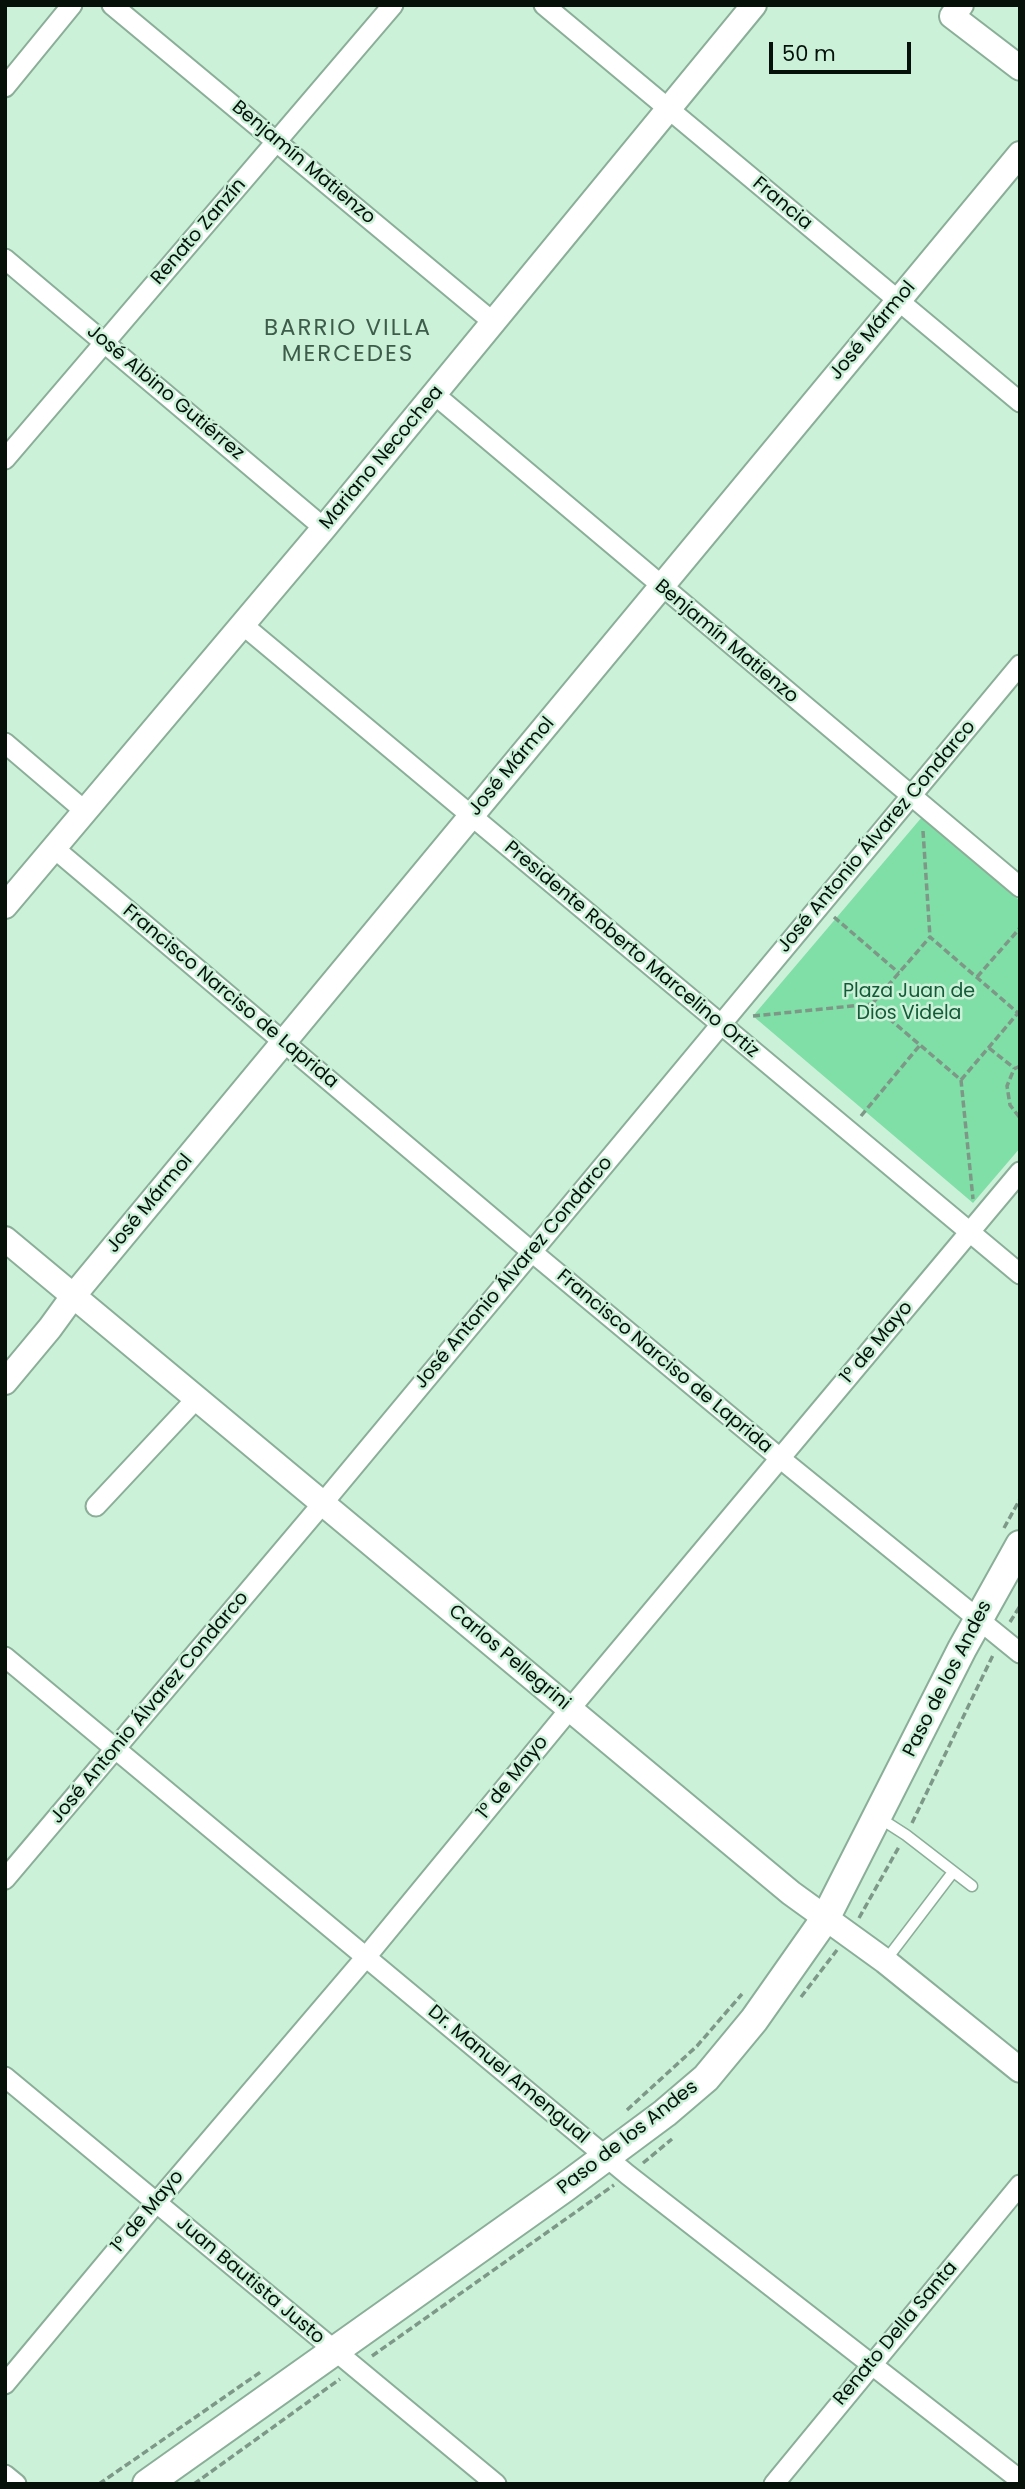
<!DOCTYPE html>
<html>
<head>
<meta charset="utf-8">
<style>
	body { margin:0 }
	#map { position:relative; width:1025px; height:2489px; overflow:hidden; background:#ccf1d9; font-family:Poppins,sans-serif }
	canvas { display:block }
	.frame { position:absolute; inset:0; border:7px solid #051109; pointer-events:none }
	.scale { position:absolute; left:769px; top:42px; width:142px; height:32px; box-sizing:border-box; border:4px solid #051109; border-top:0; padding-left:9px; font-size:21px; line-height:24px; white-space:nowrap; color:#051109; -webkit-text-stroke:5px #ccf1d9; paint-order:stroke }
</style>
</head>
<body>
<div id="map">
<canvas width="1025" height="2489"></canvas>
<div class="frame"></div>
<div class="scale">50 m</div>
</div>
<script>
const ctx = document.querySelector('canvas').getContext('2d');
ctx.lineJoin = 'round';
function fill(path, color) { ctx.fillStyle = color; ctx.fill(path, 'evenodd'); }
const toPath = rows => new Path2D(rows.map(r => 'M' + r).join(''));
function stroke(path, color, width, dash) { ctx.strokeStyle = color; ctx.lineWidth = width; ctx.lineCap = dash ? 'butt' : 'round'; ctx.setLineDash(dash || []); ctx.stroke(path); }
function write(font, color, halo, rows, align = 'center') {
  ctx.font = font + ' Poppins,sans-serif'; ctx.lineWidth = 5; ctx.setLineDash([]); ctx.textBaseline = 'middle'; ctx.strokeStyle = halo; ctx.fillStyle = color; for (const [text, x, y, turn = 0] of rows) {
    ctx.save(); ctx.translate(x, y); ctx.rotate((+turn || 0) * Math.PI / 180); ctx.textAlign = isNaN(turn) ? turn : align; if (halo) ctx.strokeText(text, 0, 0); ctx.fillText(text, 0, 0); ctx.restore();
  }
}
fill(toPath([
	[922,817,1020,901,1020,1148,973,1203,753,1016]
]), '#80dea7');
const service = toPath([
	[878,1817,906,1835,972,1886],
	[886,1960,953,1872]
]);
const minor = toPath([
	[112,5,493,322],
	[544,5,1020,402],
	[5,87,72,5],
	[5,259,324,528],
	[434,394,1020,887],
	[5,459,393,5],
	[243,625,1020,1274],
	[5,743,86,812],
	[55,849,532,1252,781,1459,1020,1653],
	[96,1506,197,1398],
	[5,1657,628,2175,1020,2480],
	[5,1879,323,1503,1020,665],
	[5,2077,496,2484],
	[5,2384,156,2203,366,1957,570,1709,1020,1172],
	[5,2475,16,2484],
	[774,2484,1020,2185]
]);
const tertiary = toPath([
	[961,5,952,16,1020,68],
	[5,906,324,528,754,5],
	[5,1239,791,1893,885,1961,1020,2070],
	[5,1382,50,1328,74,1295,1020,154]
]);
const secondary = toPath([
	[147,2484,564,2188,665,2113,706,2078,754,2020,825,1919,962,1649,1020,1545]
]);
stroke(service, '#8bae98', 13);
stroke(minor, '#8bae98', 23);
stroke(tertiary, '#8bae98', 28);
stroke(secondary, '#8bae98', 32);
stroke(toPath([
	[923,831,930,937],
	[834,917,899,973],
	[977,977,1020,928],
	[753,1016,872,1004],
	[989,1048,1014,1068],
	[1020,1066,1014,1069,1007,1086,1010,1105,1020,1118],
	[961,1080,1018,1013,930,937,872,1004,961,1080,973,1199],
	[861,1116,920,1045],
	[1004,1528,1020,1499],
	[1010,1622,1020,1606],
	[912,1823,994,1653],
	[859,1918,900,1845],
	[801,1997,837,1950],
	[627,2110,697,2046,742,1994],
	[643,2163,672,2139],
	[372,2356,614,2185],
	[99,2484,262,2371],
	[194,2484,340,2379]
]), '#7d9887', 3.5, [7, 3.5]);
stroke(service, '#fff', 10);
stroke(minor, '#fff', 19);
stroke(tertiary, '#fff', 24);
stroke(secondary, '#fff', 28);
write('19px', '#051109', '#ccf1d9', [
	["Benjamín Matienzo",303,163,40],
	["Francia",782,204,40],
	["Renato Zanzín",199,232,-49],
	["José Mármol",873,331,-50],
	["José Albino Gutiérrez",165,393,40],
	["Mariano Necochea",382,458,-50],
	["Benjamín Matienzo",726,642,40],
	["José Mármol",512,767,-50],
	["José Antonio Álvarez Condarco",877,837,-50],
	["Presidente Roberto Marcelino Ortiz",631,950,40],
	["Francisco Narciso de Laprida",230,997,40],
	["José Mármol",150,1204,-50],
	["José Antonio Álvarez Condarco",514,1273,-50],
	["1° de Mayo",877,1343,-50],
	["Francisco Narciso de Laprida",664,1362,40],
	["Carlos Pellegrini",509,1658,40],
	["Paso de los Andes",948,1679,-63],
	["José Antonio Álvarez Condarco",150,1708,-50],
	["1° de Mayo",513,1778,-51],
	["Dr. Manuel Amengual",508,2075,40],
	["Paso de los Andes",628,2138,-38],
	["1° de Mayo",148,2212,-50],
	["Juan Bautista Justo",250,2281,40],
	["Renato Della Santa",896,2334,-50]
]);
write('19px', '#135b38', '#ccf1d9', [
	["Plaza Juan de",909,992],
	["Dios Videla",909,1014]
]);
ctx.letterSpacing = '2px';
write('23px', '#3d5d4a', '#ccf1d9', [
	["BARRIO VILLA",348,329],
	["MERCEDES",348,355]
]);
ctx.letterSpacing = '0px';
</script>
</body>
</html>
